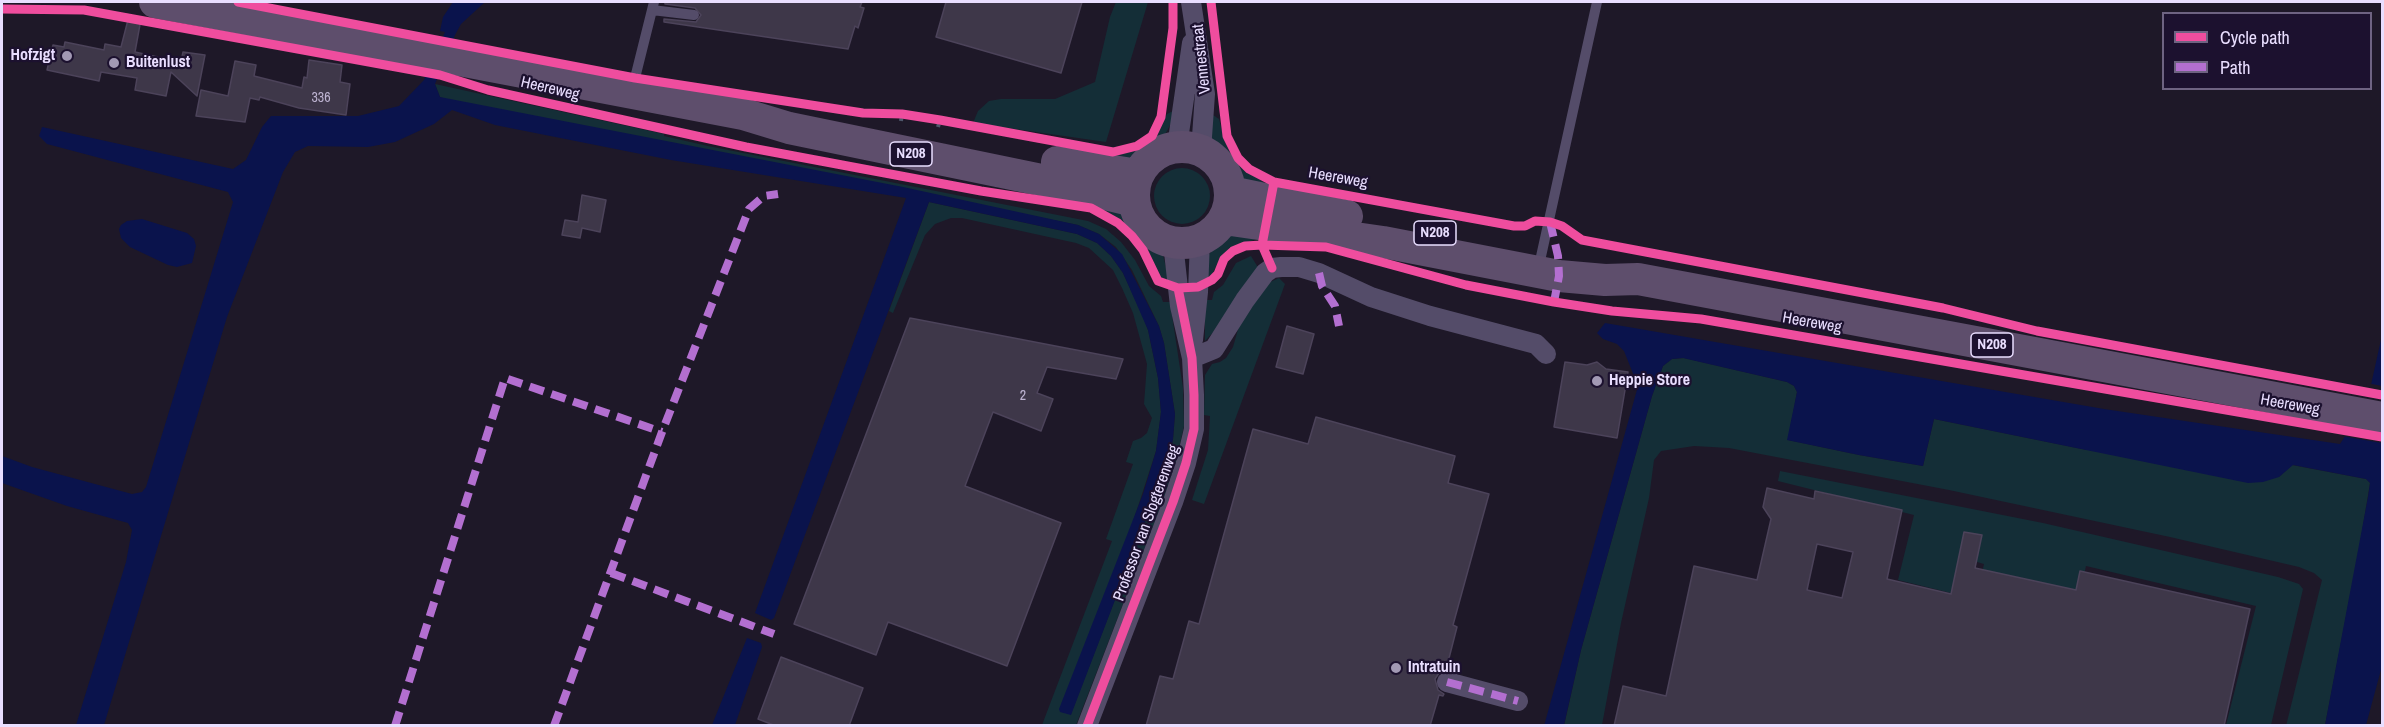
<!DOCTYPE html>
<html>
<head>
<meta charset="utf-8">
<style>
	body { margin:0 }
	#map { position:relative; width:2384px; height:727px; overflow:hidden; background:#1e1828; font-family:"Archivo Narrow",sans-serif }
	canvas { display:block }
	.frame { position:absolute; inset:0; border:3px solid #e9deff; pointer-events:none }
	.legend { position:absolute; left:2162px; top:12px; width:210px; height:78px; box-sizing:border-box; background:#1c112f; border:2px solid #6e6382; margin:0; padding:8px 10px; list-style:none; font-size:18px; color:#e9deff }
	.legend li { display:flex; align-items:center; gap:12px; height:30px }
	.legend b { width:30px; border:2px solid #6e6382 }
</style>
</head>
<body>
<div id="map">
<canvas width="2384" height="727"></canvas>
<div class="frame"></div>
<ul class="legend">
<li><b style="height:8px;background:#ef4d9e"></b>Cycle path</li>
<li><b style="height:8px;background:#b36fd0"></b>Path</li>
</ul>
</div>
<script>
const ctx = document.querySelector('canvas').getContext('2d');
ctx.lineJoin = 'round';
function fill(path, color) { ctx.fillStyle = color; ctx.fill(path, 'evenodd'); }
const toPath = rows => new Path2D(rows.map(r => 'M' + r).join(''));
function stroke(path, color, width, dash) { ctx.strokeStyle = color; ctx.lineWidth = width; ctx.lineCap = dash ? 'butt' : 'round'; ctx.setLineDash(dash || []); ctx.stroke(path); }
function write(font, color, halo, rows, align = 'center') {
  ctx.font = font + ' "Archivo Narrow",sans-serif'; ctx.lineWidth = 4.5; ctx.setLineDash([]); ctx.textBaseline = 'middle'; ctx.strokeStyle = halo; ctx.fillStyle = color; for (const [text, x, y, turn = 0] of rows) {
    ctx.save(); ctx.translate(x, y); ctx.rotate((+turn || 0) * Math.PI / 180); ctx.textAlign = isNaN(turn) ? turn : align; if (halo) ctx.strokeText(text, 0, 0); ctx.fillText(text, 0, 0); ctx.restore();
  }
}
fill(toPath([
	[1116,2,1148,2,1106,142,973,123,978,111,989,101,1001,99,1055,99,1095,82,1110,17],
	[435,84,664,134,664,136,708,146,1088,221,1106,229,1121,242,1135,260,1149,286,1161,296,1163,302,1170,302,1183,388,1184,426,1176,461,1164,499,1076,725,1042,725,1112,541,1106,539,1133,464,1126,462,1133,441,1141,438,1147,433,1152,418,1144,404,1147,364,1133,313,1122,288,1113,270,1089,248,1076,243,962,218,951,218,935,224,925,235,893,313,889,311,929,202,1077,234,1097,243,1111,256,1123,273,1142,314,1148,330,1158,378,1161,412,1156,451,1070,716,1169,459,1173,439,1175,414,1164,343,1159,326,1132,270,1116,247,1099,234,1078,225,448,100,440,97],
	[1173,111,1173,120,1163,138,1132,162,1106,156,1130,151,1142,146,1157,133,1167,114],
	[1213,115,1219,119,1224,139,1235,158,1242,166,1266,184,1239,179,1220,155,1210,136],
	'1154 196a28 28 0 1 1 56 0a28 28 0 1 1-56 0Z',
	[1096,207,1120,209,1130,219,1140,233,1163,255,1169,280,1160,278,1147,252,1130,229],
	[1236,232,1258,238,1229,250,1219,261,1211,276,1206,278,1205,264,1210,253,1219,242],
	[1251,256,1259,269,1221,324,1205,341,1205,300,1212,300,1214,292,1223,285,1236,263],
	[1279,278,1285,284,1204,504,1192,500,1208,450,1210,416,1204,415,1205,375,1212,364,1220,362,1226,358,1233,347,1239,326,1266,284],
	[1684,358,1787,382,1794,386,1797,392,1788,440,1859,455,1923,466,1934,419,2082,449,2279,477,2292,465,2366,479,2370,483,2359,550,2325,725,2286,726,2322,580,2314,573,2299,567,2170,537,1949,490,1729,448,1694,446,1661,451,1654,460,1649,498,1621,623,1602,725,1564,726,1581,650,1652,396,1663,366,1672,359],
	[1780,471,2043,523,2278,577,2299,584,2303,589,2271,725,2226,725,2256,606,2086,566,2078,601,1981,577,1984,564,1960,557,1951,593,1898,580,1914,515,1778,481]
]), '#142e37');
fill(toPath([
	[453,2,485,2,461,24,455,35,435,84,440,97,903,187,1078,225,1099,234,1122,254,1159,326,1164,343,1175,414,1173,439,1169,459,1071,715,1060,712,1059,709,1143,494,1156,451,1161,412,1158,378,1148,330,1123,273,1111,256,1097,243,1077,234,929,202,774,618,771,620,755,613,906,198,671,160,495,125,452,110,434,124,395,142,368,147,308,146,295,152,283,172,227,317,104,725,76,725,126,562,132,530,128,523,67,506,2,483,2,456,32,467,132,494,142,492,146,487,233,202,228,192,47,144,39,136,42,127,233,169,246,160,262,127,271,116,358,116,399,106,424,80,445,32,440,31,443,17],
	[142,219,187,233,194,239,196,246,192,263,177,267,168,265,130,247,121,238,119,229,121,225,127,221],
	[1605,323,2104,409,2340,444,2367,403,2382,335,2382,666,2366,725,2325,725,2368,497,2370,483,2366,479,2293,465,2279,477,2263,482,2248,483,1934,419,1923,466,1859,455,1787,440,1797,392,1794,386,1787,382,1683,358,1672,359,1663,366,1652,396,1581,650,1564,725,1544,726,1638,386,1624,351,1617,344,1603,339,1597,333],
	[747,638,761,643,762,647,735,725,712,725]
]), '#0a134c');
fill(toPath([
	[2367,383,2382,386,2382,443,2342,436,2364,402]
]), '#1e1828');
const building = toPath([
	[665,2,862,2,860,7,864,8,858,28,855,26,848,49,664,22,664,19,696,22,701,15,695,8,665,4,665,2],
	[946,2,1082,2,1061,73,936,37,946,2],
	[129,16,141,19,135,52,181,62,183,52,205,55,197,96,171,72,166,96,135,90,137,78,101,72,99,81,47,70,53,45,64,47,65,42,104,50,105,44,121,47,129,16],
	[309,60,342,65,340,82,350,84,346,115,299,108,260,97,259,100,250,98,245,122,196,116,201,90,228,96,235,61,256,65,254,76,302,88,304,77,307,78,309,60],
	[582,195,606,200,600,232,582,228,580,238,562,235,565,220,578,222,582,195],
	[910,318,1123,359,1116,379,1047,367,1037,393,1053,399,1041,431,993,412,965,486,1061,523,1007,666,888,622,876,655,794,624,910,318],
	[1287,326,1314,334,1303,374,1276,367,1287,326],
	[1565,362,1587,365,1597,362,1606,369,1628,372,1617,438,1554,427,1565,362],
	[1316,417,1455,456,1448,483,1489,494,1453,625,1457,627,1447,666,1451,667,1450,670,1439,673,1435,679,1438,690,1444,694,1443,696,1439,695,1430,726,1146,726,1160,676,1173,679,1189,621,1199,624,1253,429,1308,444,1316,417],
	[1767,488,1814,499,1815,491,1902,510,1887,579,1951,594,1964,532,1982,535,1975,568,2076,590,2080,571,2250,609,2224,726,1614,726,1623,686,1666,696,1694,566,1757,580,1771,519,1763,507,1767,488],
	[1817,544,1853,552,1842,598,1807,590,1817,544],
	[781,657,863,688,849,726,776,726,758,719,781,657]
]);
fill(building, '#3e3749');
stroke(building, '#4c435a', 1.5);
stroke(toPath([
	[901,121,902,114],
	[938,127,940,120]
]), '#4e576b', 4, [3, 4.5]);
stroke(toPath([
	[652,10,694,15],
	[630,91,635,78,654,2],
	[1538,270,1597,2]
]), '#544c69', 10);
stroke(toPath([
	[1191,2,1205,94,1201,151],
	[1177,147,1192,43],
	[1193,340,1198,292,1200,240],
	[1192,358,1214,349,1245,300,1265,273,1272,268,1281,267,1299,267,1319,273,1371,297,1430,316,1536,344,1546,354],
	[1447,682,1518,701],
	[1087,726,1173,502,1186,463,1194,429,1194,395,1192,358,1180,306,1173,243]
]), '#544c69', 20);
stroke(toPath([
	[155,2,743,114,789,128,1080,188,1134,201],
	'1134 195a48 48 0 1 1 96 0a48 48 0 1 1-96 0Z',
	[1057,162,1138,175],
	[1230,192,1347,216],
	[1224,219,1383,242,1559,276,1605,280,1638,279,2382,418]
]), '#5e4e6c', 32);
stroke(toPath([
	[1550,222,1558,256,1559,276,1554,302],
	[1319,273,1322,286,1335,306,1339,326],
	[611,573,774,634],
	[1447,682,1518,701],
	[395,726,505,378,662,432],
	[554,726,662,432,749,209,764,196,778,194]
]), '#b36fd0', 8, [15, 8]);
stroke(toPath([
	[238,2,635,78,863,113,902,114,940,120,1113,152,1137,146,1152,136,1161,117,1173,28,1173,2],
	[1211,2,1227,136,1238,158,1249,169,1274,182,1514,226,1525,226,1535,221,1550,222,1562,226,1582,240,1943,308,2037,331,2382,395],
	[2,9,84,10,440,75,488,90,746,147,981,191,1091,208,1118,223,1132,236,1143,250,1158,281,1178,288,1198,287,1212,280,1218,274,1224,259,1233,251,1245,246,1262,245,1326,247,1466,285,1554,302,1612,311,1701,319,2382,437],
	[1272,268,1262,245,1274,182],
	[1087,726,1173,502,1186,463,1194,429,1194,395,1192,358,1178,288]
]), '#ef4d9e', 9);
for (const [x, y, r, color] of [
	[67,56,6,"#a299b4"],
	[114,63,6,"#a299b4"],
	[1597,381,6,"#a299b4"],
	[1396,668,6,"#a299b4"]
]) { const dot = new Path2D(); dot.arc(x, y, r, 0, 2 * Math.PI); ctx.fillStyle = color; ctx.fill(dot); stroke(dot, '#1c112f', 2); }
write('14px', '#beb4d2', null, [
	["336",321,98],
	["2",1023,396]
]);
for (const [x, y, w] of [
	[911,154,42],
	[1435,233,42],
	[1992,345,42]
]) { const box = new Path2D(); box.roundRect(x - w / 2, y - 12, w, 24, 4.5); ctx.fillStyle = '#1c112f'; ctx.fill(box); stroke(box, '#e9deff', 1.5); }
write('bold 15px', '#e9deff', null, [
	["N208",911,154],
	["N208",1435,233],
	["N208",1992,345]
]);
write('bold 16px', '#e9deff', '#1c112f', [
	["Hofzigt",55,56,"right"],
	["Buitenlust",126,63],
	["Heppie Store",1609,381],
	["Intratuin",1408,668]
], 'left');
write('16px', '#e9deff', '#1c112f', [
	["Vennestraat",1202,59,-96],
	["Heereweg",550,89,13],
	["Heereweg",1338,178,10],
	["Heereweg",1812,323,10],
	["Heereweg",2290,405,10],
	["Professor van Slogterenweg",1147,523,-70]
]);
</script>
</body>
</html>
